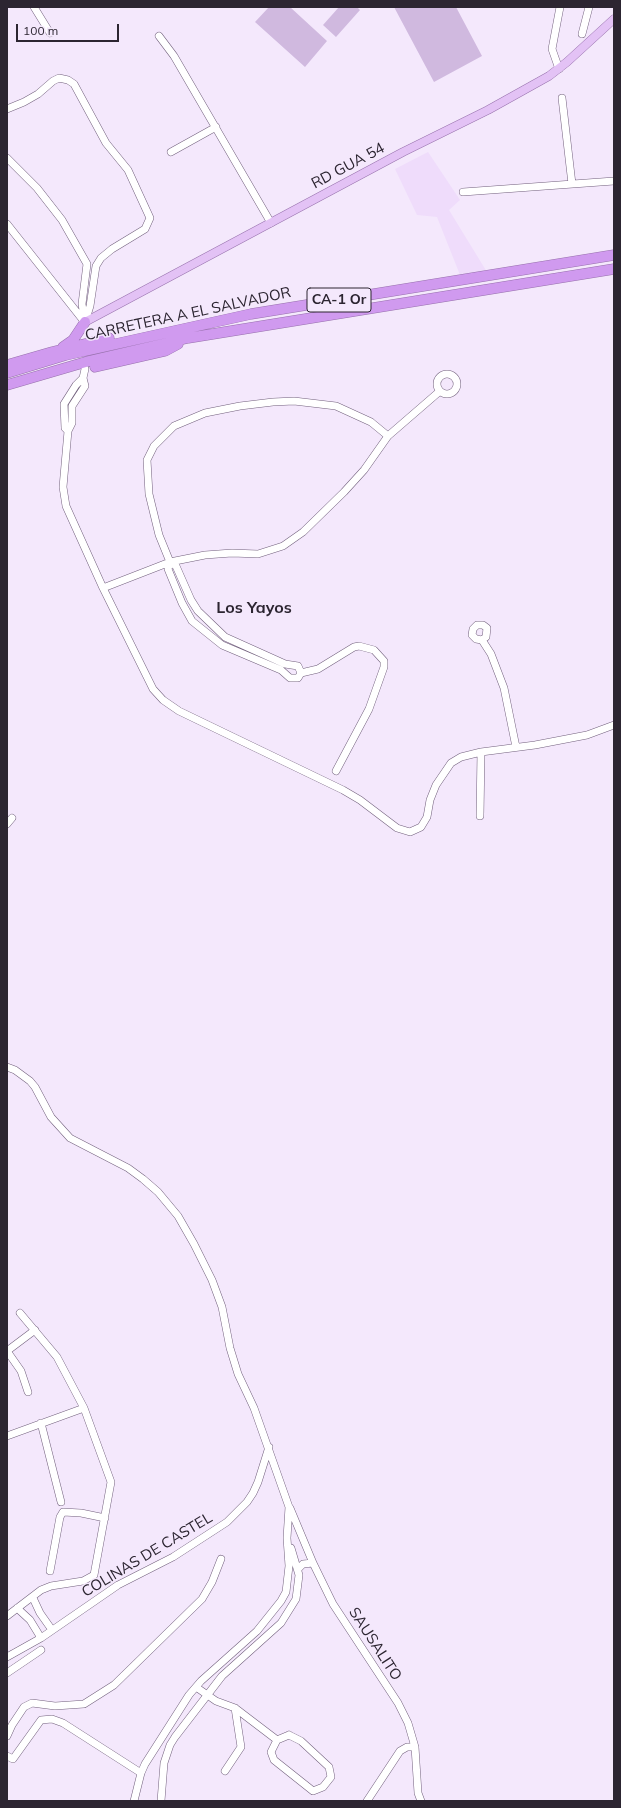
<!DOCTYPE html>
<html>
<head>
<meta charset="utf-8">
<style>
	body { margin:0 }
	#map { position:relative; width:621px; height:1808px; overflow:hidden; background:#f4e8fc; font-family:Mulish,sans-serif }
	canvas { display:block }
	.frame { position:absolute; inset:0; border:8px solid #2c2531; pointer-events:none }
	.scale { position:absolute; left:16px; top:24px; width:103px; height:18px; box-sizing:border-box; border:2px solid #2c2531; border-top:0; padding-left:5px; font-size:12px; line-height:14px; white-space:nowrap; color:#2c2531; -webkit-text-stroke:3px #f4e8fc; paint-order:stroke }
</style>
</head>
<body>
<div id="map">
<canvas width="621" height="1808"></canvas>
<div class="frame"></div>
<div class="scale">100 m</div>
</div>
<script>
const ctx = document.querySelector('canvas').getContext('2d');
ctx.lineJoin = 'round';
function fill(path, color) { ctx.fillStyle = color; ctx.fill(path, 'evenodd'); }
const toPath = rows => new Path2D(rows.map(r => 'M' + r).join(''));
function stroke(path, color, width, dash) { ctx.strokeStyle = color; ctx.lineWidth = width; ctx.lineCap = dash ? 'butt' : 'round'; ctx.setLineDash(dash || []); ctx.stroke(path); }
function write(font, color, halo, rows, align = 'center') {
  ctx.font = font + ' Mulish,sans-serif'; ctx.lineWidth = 3; ctx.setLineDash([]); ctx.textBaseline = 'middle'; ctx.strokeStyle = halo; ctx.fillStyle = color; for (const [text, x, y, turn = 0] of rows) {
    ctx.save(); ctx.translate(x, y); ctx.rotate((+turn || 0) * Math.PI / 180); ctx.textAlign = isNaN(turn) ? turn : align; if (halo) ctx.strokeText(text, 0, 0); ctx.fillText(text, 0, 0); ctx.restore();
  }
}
fill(toPath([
	[428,152,460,200,449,210,487,272,460,275,437,217,417,215,395,169]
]), '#efdcfb');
fill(toPath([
	[269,7,290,7,327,41,305,67,255,22],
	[339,7,357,7,360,10,336,37,323,25],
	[394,7,456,7,482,56,434,82]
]), '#d0b9df');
const minor = toPath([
	[34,7,50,33],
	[582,34,589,7],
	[159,36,174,56,271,223],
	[559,69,552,49,560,7],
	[562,98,572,184],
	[7,109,24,102,38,94,53,81,59,78,68,80,74,84,106,143,128,170,150,218,145,229,112,249,101,258,96,266,90,306,85,322],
	[171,152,216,127],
	[7,158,37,188,62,220,87,264,82,304,85,322],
	[463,192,614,181],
	[7,224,83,320],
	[85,369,83,378,85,386,72,406,72,423,68,431,63,487,66,506,103,588,153,689,163,700,179,711,343,790,360,800,397,828,410,832,421,827,427,817,430,800,436,785,451,763,461,757,481,752,535,745,587,735,614,725],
	'437 384a10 10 0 1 1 20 0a10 10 0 1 1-20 0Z',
	[68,431,65,428,64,404,76,385,83,378],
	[170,562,168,569,182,603,192,621,222,645,281,670,290,678,298,678,301,673,298,666,285,664,225,637,198,611,191,600,176,566,170,562,159,535,149,494,147,460,154,446,174,426,205,413,240,406,273,402,294,401,336,406,371,422,388,436],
	[103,588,170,562,205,555,232,553,258,554,283,546,303,532,344,492,364,470,388,436,440,391],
	[482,640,486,637,487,628,483,625,477,625,473,629,472,635,476,639,482,640,491,654,504,688,516,747],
	[301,673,318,669,354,647,359,646,374,650,384,661,384,667,369,709,336,771],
	[480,816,481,752],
	[7,824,12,818],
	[7,1067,15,1070,30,1081,35,1087,51,1117,70,1138,128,1168,143,1179,158,1192,178,1216,194,1244,212,1280,222,1307,230,1348,238,1374,254,1408,289,1507,287,1538,289,1566,286,1592,281,1601,257,1631,201,1681,189,1695,145,1764,141,1773,134,1801],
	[20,1313,57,1357,84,1408],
	[7,1351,21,1371,28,1392],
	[7,1351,35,1330],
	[41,1423,61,1502],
	[7,1436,84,1408,111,1482,94,1575,83,1581,51,1586,41,1590,7,1616],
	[290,1508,313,1563,333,1604,398,1703,408,1723,415,1747,418,1793,421,1801],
	[298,1569,303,1564,313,1563],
	[50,1571,60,1517,63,1512,81,1513,105,1518],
	[33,1598,40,1613,52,1630],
	[17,1608,30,1620,41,1638],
	[7,1657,41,1638,118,1585,173,1557,227,1522,247,1502,253,1493,258,1482,269,1447],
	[7,1673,41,1650],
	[196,1687,216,1701,235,1708,277,1740],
	[289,1735,301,1741,329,1767,331,1777,323,1787,313,1791,274,1760,271,1752,277,1740,289,1735],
	[7,1736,12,1725,24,1707,32,1703,55,1706,84,1704,114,1685,202,1599,212,1582,221,1559],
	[7,1756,13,1759,41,1720,52,1719,63,1723,141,1773],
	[225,1771,241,1747,235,1708],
	[161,1801,164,1763,170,1745,175,1737,222,1676,281,1623,296,1599,299,1575,291,1548],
	[367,1801,400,1751,407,1747,415,1747]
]);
const major = toPath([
	[85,322,403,152,488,110,549,76,567,62,614,19]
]);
const highway = toPath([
	[63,347,73,340,85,322],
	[7,365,52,352,109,338],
	[95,367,165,351,178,344],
	[7,373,66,355,251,314,614,255],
	[7,385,89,361,188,338,614,269]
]);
stroke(minor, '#72607d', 8);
stroke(major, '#9771ac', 9);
stroke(highway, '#9771ac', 11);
stroke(minor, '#fff', 7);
stroke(major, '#e3c2f5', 8);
stroke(highway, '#d09aef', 10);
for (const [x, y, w] of [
	[339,300,64]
]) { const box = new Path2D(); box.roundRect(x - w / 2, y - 12, w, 24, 3); ctx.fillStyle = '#f4e8fc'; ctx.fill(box); stroke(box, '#2c2531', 1); }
write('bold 14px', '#2c2531', null, [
	["CA-1 Or",339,300]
]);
write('15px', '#2c2531', '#f4e8fc', [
	["RD GUA 54",348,166,-28],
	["CARRETERA A EL SALVADOR",188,314,-12],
	["COLINAS DE CASTEL",147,1555,-31],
	["SAUSALITO",375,1644,57]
]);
write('bold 16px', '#2c2531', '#f4e8fc', [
	["Los Yayos",254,608]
]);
</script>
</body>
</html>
